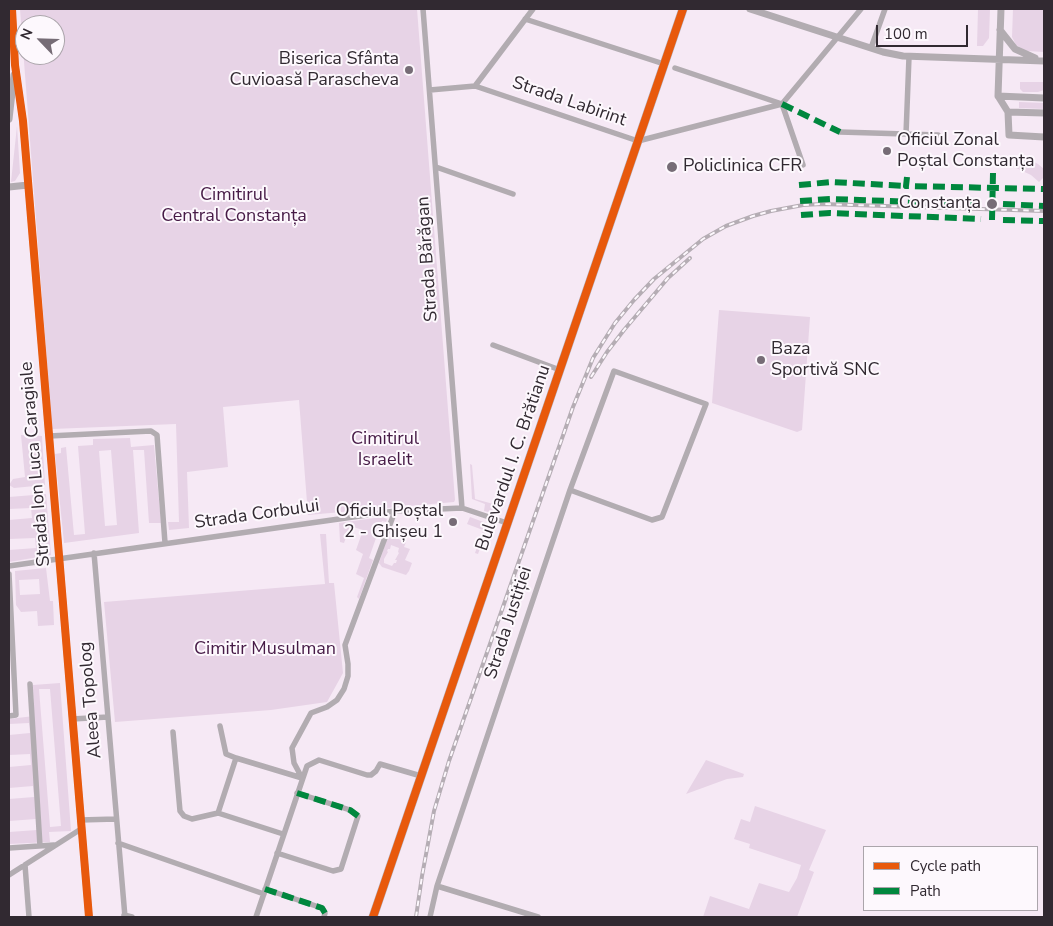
<!DOCTYPE html>
<html>
<head>
<meta charset="utf-8">
<style>
	body { margin:0 }
	#map { position:relative; width:1053px; height:926px; overflow:hidden; background:#f6e9f5; font-family:"Nunito Sans",sans-serif }
	canvas { display:block }
	.frame { position:absolute; inset:0; border:10px solid #312931; pointer-events:none }
	.legend { position:absolute; left:863px; top:846px; width:175px; height:65px; box-sizing:border-box; background:#fdf8fd; border:1px solid #aba5ab; margin:0; padding:6px 9px; list-style:none; font-size:15px; color:#312931 }
	.legend li { display:flex; align-items:center; gap:10px; height:25px }
	.legend b { width:25px; border:1px solid #aba5ab }
	.north { position:absolute; left:15px; top:15px; width:50px; height:50px; box-sizing:border-box; background:#fdf8fd; border:1px solid #aba5ab; border-radius:50%; rotate:294deg; font-size:14px; font-weight:700; line-height:20px; text-align:center; color:#312931 }
	.north::after { content:''; display:block; margin:auto; width:18px; height:22px; background:#766c76; clip-path:polygon(50% 0,100% 100%,50% 72%,0 100%) }
	.scale { position:absolute; left:876px; top:25px; width:92px; height:22px; box-sizing:border-box; border:2px solid #312931; border-top:0; padding-left:6px; font-size:15px; line-height:18px; white-space:nowrap; color:#312931; -webkit-text-stroke:4px #fdf8fd; paint-order:stroke }
</style>
</head>
<body>
<div id="map">
<canvas width="1053" height="926"></canvas>
<div class="frame"></div>
<ul class="legend">
<li><b style="height:6px;background:#e8590c"></b>Cycle path</li>
<li><b style="height:6px;background:#00873e"></b>Path</li>
</ul>
<div class="north">N</div>
<div class="scale">100 m</div>
</div>
<script>
const ctx = document.querySelector('canvas').getContext('2d');
ctx.lineJoin = 'round';
function fill(path, color) { ctx.fillStyle = color; ctx.fill(path, 'evenodd'); }
const toPath = rows => new Path2D(rows.map(r => 'M' + r).join(''));
function stroke(path, color, width, dash) { ctx.strokeStyle = color; ctx.lineWidth = width; ctx.lineCap = dash ? 'butt' : 'round'; ctx.setLineDash(dash || []); ctx.stroke(path); }
function write(font, color, halo, rows, align = 'center') {
  ctx.font = font + ' "Nunito Sans",sans-serif'; ctx.lineWidth = 4; ctx.setLineDash([]); ctx.textBaseline = 'middle'; ctx.strokeStyle = halo; ctx.fillStyle = color; for (const [text, x, y, turn = 0] of rows) {
    ctx.save(); ctx.translate(x, y); ctx.rotate((+turn || 0) * Math.PI / 180); ctx.textAlign = isNaN(turn) ? turn : align; if (halo) ctx.strokeText(text, 0, 0); ctx.fillText(text, 0, 0); ctx.restore();
  }
}
fill(toPath([
	[20,9,417,9,455,500,454,502,308,515,299,400,223,407,228,467,187,472,189,528,169,530,168,522,179,522,176,424,52,429],
	[25,25,55,25,55,55,25,55],
	[978,9,990,9,989,38,983,46,977,46],
	[1013,9,1044,9,1044,52,1026,51,1016,45,1012,37],
	[1020,82,1044,82,1044,90,1038,92,1023,92,1020,89],
	[1019,102,1044,103,1044,109,1019,108],
	[17,126,20,173,15,181,11,182],
	[1016,156,1027,158,1038,164,1044,169,1044,177,1039,182,1031,175,1016,168],
	[719,310,810,317,802,430,797,432,712,403],
	[21,435,42,436,45,485,14,488,9,485,13,479,25,477],
	[130,438,131,447,154,445,161,523,149,523,144,450,133,450,139,533,64,543,55,454,61,453,61,448,66,447,74,535,85,534,78,446,93,445,93,439],
	[111,450,117,525,105,526,99,451],
	[470,464,472,465,475,499,497,505,492,513,484,511,485,504,472,499],
	[46,494,51,555,9,562,9,550,36,548,35,538,9,539,9,520,32,518,31,508,9,509,9,497],
	[382,517,387,519,386,522,382,521,369,558,373,560,359,599,357,597,364,578,356,574,363,554,356,550,363,530,350,526,344,543,340,542,339,523],
	[470,517,486,523,488,525,478,554,475,553,483,530,467,524],
	[320,534,326,534,329,583,334,583,343,673,327,702,271,710,115,722,104,602,325,584],
	[388,535,406,542,404,547,410,549,405,560,412,563,409,571,406,575,382,567,379,563],
	[391,545,399,548,398,552,399,553,395,560,397,560,396,563,394,563,392,566,384,563,384,559,388,552,387,551,388,549,390,549],
	[46,568,50,601,53,601,54,625,38,626,37,611,21,612,16,605,15,571],
	[39,579,40,594,20,595,19,580],
	[60,683,71,831,49,832,50,842,9,844,9,832,37,830,36,819,9,821,9,799,34,797,33,786,9,788,9,767,31,765,30,754,9,755,9,735,30,733,29,723,9,724,9,719,34,716,33,685],
	[39,689,50,689,61,826,50,827],
	[706,760,744,774,743,777,727,779,686,794],
	[755,806,826,830,809,870,814,872,797,917,703,917,710,896,749,909,759,883,789,892,797,878,801,865,749,848,750,844,734,839,741,819,750,822]
]), '#e7d3e6');
stroke(toPath([
	[423,9,462,508],
	[525,19,664,64],
	[871,48,885,9],
	[675,68,782,104,803,165],
	[475,86,533,9],
	[430,90,475,86,638,141,782,104,861,9],
	[840,132,938,135],
	[906,134,909,57],
	[436,167,513,194],
	[493,345,560,370],
	[49,436,151,431,157,435,165,543],
	[94,553,125,917],
	[9,566,395,511,462,508,507,523],
	[9,574,16,715,9,716],
	[30,684,40,846],
	[72,719,108,717],
	[220,726,226,754,236,758],
	[173,732,180,811,184,816,192,819,218,813,283,834],
	[302,778,294,763,292,748,311,713,327,707,337,700,344,689,348,676,348,664,345,645,395,511],
	[218,813,236,758,302,778],
	[80,820,116,819],
	[118,843,264,894],
	[9,848,54,845],
	[277,853,333,871,341,869,358,816,350,810,297,793],
	[25,865,29,917],
	[9,875,81,829],
	[437,886,538,917],
	[265,889,322,908,325,913,324,917],
	[124,915,132,917],
	[256,917,307,766,319,760,367,775,371,775,376,771,380,764,421,776],
	[430,917,437,886,542,573,570,490,614,371,706,404,662,517,652,520,570,490]
]), '#b2acb1', 5.5);
stroke(toPath([
	[12,9,15,65,23,121,89,917],
	[750,9,883,52,903,56,1044,61],
	[1001,9,998,96,1008,112,1009,135,1044,137],
	[1000,30,1015,49,1035,58],
	[998,96,1044,98],
	[1008,112,1044,113],
	[9,119,14,75],
	[9,187,28,185]
]), '#b2acb1', 7);
stroke(toPath([
	[373,917,683,9]
]), '#b6aeb5', 9);
const rail = toPath([
	[591,377,607,352,624,330,668,278,690,258],
	[416,917,422,876,434,811,449,761,573,407,593,358,615,323,634,300,654,279,703,239,726,226,753,216,771,211,803,205,822,204,1044,211]
]);
stroke(rail, '#b5adb4', 4);
stroke(rail, '#fdf8fd', 2, [5.5]);
stroke(toPath([
	[782,104,840,132],
	[907,177,906,186,1044,189],
	[799,185,832,182,906,186],
	[800,201,830,199,981,204],
	[1003,204,1044,206],
	[801,215,830,213,981,219],
	[992,220,993,173],
	[1003,220,1044,221],
	[297,793,350,810,358,816],
	[265,889,322,908,325,913]
]), '#00873e', 6, [12, 6]);
stroke(toPath([
	[12,9,15,65,23,121,89,917],
	[373,917,683,9]
]), '#e8590c', 8);
for (const [x, y, r, color] of [
	[409,70,5,"#766c76"],
	[887,151,5,"#766c76"],
	[672,167,6,"#766c76"],
	[992,204,6,"#766c76"],
	[761,360,5,"#766c76"],
	[453,522,5,"#766c76"]
]) { const dot = new Path2D(); dot.arc(x, y, r, 0, 2 * Math.PI); ctx.fillStyle = color; ctx.fill(dot); stroke(dot, '#fdf8fd', 2); }
write('18px', '#312931', '#fdf8fd', [
	["Biserica Sfânta",399,60],
	["Cuvioasă Parascheva",399,81],
	["Oficiul Zonal",897,141,"left"],
	["Poștal Constanța",897,162,"left"],
	["Policlinica CFR",683,167,"left"],
	["Constanța",981,204],
	["Baza",771,350,"left"],
	["Sportivă SNC",771,371,"left"],
	["Oficiul Poștal",443,512],
	["2 - Ghișeu 1",443,533]
], 'right');
write('18px', '#312931', '#fdf8fd', [
	["Strada Labirint",569,102,19],
	["Strada Bărăgan",428,259,-94],
	["Bulevardul I. C. Brătianu",514,458,-71],
	["Strada Ion Luca Caragiale",36,464,-95],
	["Strada Corbului",257,515,-8],
	["Strada Justiției",509,623,-72],
	["Aleea Topolog",91,700,-95]
]);
write('18px', '#461a46', '#fdf8fd', [
	["Cimitirul",234,196],
	["Central Constanța",234,217],
	["Cimitirul",385,440],
	["Israelit",385,461],
	["Cimitir Musulman",265,650]
]);
</script>
</body>
</html>
